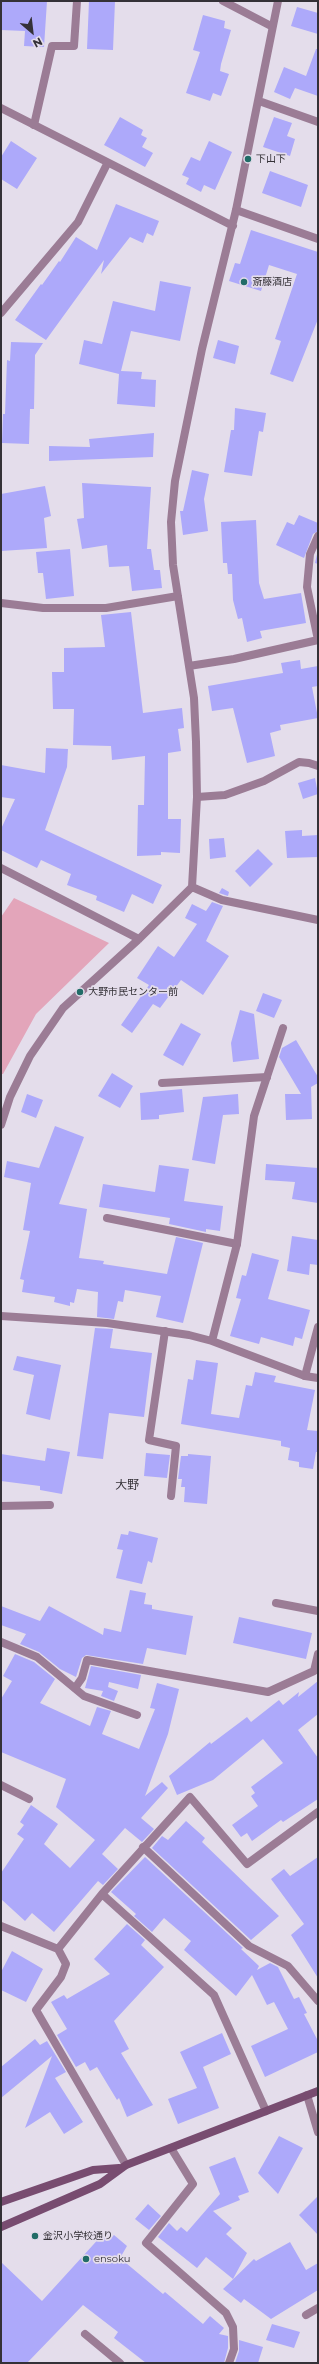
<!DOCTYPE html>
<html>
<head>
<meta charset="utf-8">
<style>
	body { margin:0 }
	#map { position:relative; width:319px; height:2364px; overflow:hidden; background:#e4ddeb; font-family:Montserrat,sans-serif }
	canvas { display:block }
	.frame { position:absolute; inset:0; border:2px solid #343137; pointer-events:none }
	.north { position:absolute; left:12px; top:12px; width:40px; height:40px; -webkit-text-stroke:3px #e4ddeb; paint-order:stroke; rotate:152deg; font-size:11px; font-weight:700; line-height:16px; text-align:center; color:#343137 }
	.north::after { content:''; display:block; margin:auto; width:14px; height:18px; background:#343137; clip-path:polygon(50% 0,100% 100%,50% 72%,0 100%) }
</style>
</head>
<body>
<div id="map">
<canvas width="319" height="2364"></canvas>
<div class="frame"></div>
<div class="north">N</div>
</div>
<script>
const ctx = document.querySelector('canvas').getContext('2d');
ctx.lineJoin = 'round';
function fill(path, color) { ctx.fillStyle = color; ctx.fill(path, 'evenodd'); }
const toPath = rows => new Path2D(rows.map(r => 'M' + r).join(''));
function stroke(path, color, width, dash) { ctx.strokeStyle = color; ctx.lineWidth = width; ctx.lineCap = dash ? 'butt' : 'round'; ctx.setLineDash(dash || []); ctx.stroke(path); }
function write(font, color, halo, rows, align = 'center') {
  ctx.font = font + ' Montserrat,"Noto Sans JP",sans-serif'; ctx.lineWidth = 3.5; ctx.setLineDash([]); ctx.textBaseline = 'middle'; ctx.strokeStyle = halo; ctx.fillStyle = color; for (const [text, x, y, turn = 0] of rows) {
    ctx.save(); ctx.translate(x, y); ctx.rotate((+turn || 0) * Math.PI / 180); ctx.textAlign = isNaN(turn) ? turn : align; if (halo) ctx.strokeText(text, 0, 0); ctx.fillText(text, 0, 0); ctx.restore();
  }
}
fill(toPath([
	[14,898,109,943,36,1014,3,1074,1,1074,1,917]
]), '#e3a5ba');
fill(toPath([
	[1,1,47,1,44,47,24,46,25,31,1,30],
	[89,1,115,1,113,50,87,49],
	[297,7,318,13,318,34,291,26],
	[203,15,225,21,224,28,231,30,221,64,220,71,229,74,221,96,213,93,210,101,186,93,200,52,193,50],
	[316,49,318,49,318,96,295,88,290,99,274,92,284,67,306,76],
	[120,117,143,130,141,135,147,138,142,147,153,153,145,167,104,145],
	[274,117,292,123,287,136,295,139,290,156,263,147],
	[11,141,37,158,17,189,1,179,1,157],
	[209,141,232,152,215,190,204,185,201,192,186,184,189,178,182,175,191,157,200,161],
	[270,171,308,185,301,207,262,193],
	[116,204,159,221,153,236,147,233,143,243,130,237,101,274,104,260,46,340,15,320,41,284,42,285,59,261,60,262,76,237,97,250],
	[251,230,318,252,318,319,293,382,270,374,281,341,275,339,297,274,269,265,261,291,229,281,235,263,240,264],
	[160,281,191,287,180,341,131,331,121,371,142,372,141,379,156,380,155,407,117,404,119,374,79,364,84,340,102,344,113,301,155,311],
	[218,340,239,346,235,364,213,358],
	[11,342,43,343,35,355,34,409,30,409,29,444,2,443,3,414,5,414,7,360,10,361],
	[235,408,266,413,263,432,259,431,252,476,224,472,231,430,234,430],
	[154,433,153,457,49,461,49,446,90,447,89,439],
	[192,470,209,474,204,499,208,531,183,535,180,511,183,511],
	[82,483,151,487,147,549,151,549,154,570,160,570,162,588,132,591,129,566,109,567,107,545,82,549,77,519,84,518],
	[45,486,51,516,44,518,47,548,1,551,1,494],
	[299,515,318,523,318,531,313,534,304,558,276,545,287,522,294,525],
	[256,520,259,583,264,599,301,593,306,623,260,631,262,638,247,642,242,618,238,619,233,600,232,574,228,574,227,563,223,563,221,522],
	[70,549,74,596,46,599,43,573,38,573,36,552],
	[318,550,318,564,315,563],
	[131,612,143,713,182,708,184,728,178,729,181,751,168,753,168,819,181,819,180,853,161,852,161,855,137,856,138,805,144,805,145,756,112,760,111,746,73,745,74,709,53,709,52,672,64,672,64,648,105,647,101,615],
	[300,660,301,669,318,666,318,686,312,687,318,718,280,725,281,730,270,733,275,756,247,763,233,708,212,711,208,686,283,673,281,663],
	[46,748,68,749,67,767,45,830,162,885,153,904,132,894,124,912,96,900,97,896,67,885,71,874,41,860,37,868,1,850,1,829,15,799,1,797,1,765,45,773],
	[315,778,318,794,303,799,298,783],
	[302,830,302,836,318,835,318,857,287,858,285,831],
	[224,838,226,857,210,859,209,839],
	[258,849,273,864,250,887,235,871],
	[222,888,229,892,228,896,219,893],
	[212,902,223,906,206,941,229,956,203,995,181,980,160,1008,153,1004,132,1033,121,1025,149,985,137,978,158,946,174,957,197,924,185,918,192,904,206,911],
	[263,993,282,1000,274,1018,256,1011],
	[240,1010,254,1014,259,1059,233,1062,231,1043],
	[181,1023,201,1034,183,1066,163,1055],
	[296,1040,318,1077,318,1083,311,1087,312,1119,286,1120,285,1094,301,1094,279,1057,282,1048],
	[112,1073,133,1086,120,1108,98,1096],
	[182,1089,184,1112,159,1115,159,1119,141,1120,140,1093],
	[27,1094,43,1100,36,1118,21,1112],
	[238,1094,239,1114,223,1115,215,1164,192,1160,203,1097],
	[55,1126,84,1137,59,1204,87,1209,79,1258,104,1261,103,1264,167,1274,176,1237,203,1243,183,1323,156,1317,161,1296,125,1290,123,1302,118,1301,114,1319,97,1317,98,1292,77,1289,74,1303,70,1302,70,1306,54,1302,55,1297,22,1292,24,1280,20,1279,30,1231,23,1230,31,1183,4,1177,7,1161,39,1168],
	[266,1164,318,1168,318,1203,292,1199,295,1182,265,1180],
	[159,1165,189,1169,184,1201,223,1206,220,1231,206,1229,206,1232,169,1224,170,1218,99,1207,103,1184,155,1192],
	[292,1236,318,1240,318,1265,310,1264,309,1275,287,1271],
	[252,1253,279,1260,268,1299,310,1310,302,1339,295,1337,293,1346,261,1337,259,1344,230,1336,241,1299,236,1298,242,1275,246,1276],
	[95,1328,113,1329,110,1348,152,1353,144,1417,109,1413,103,1459,77,1456],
	[17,1356,61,1365,50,1420,26,1414,34,1375,13,1370],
	[196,1360,218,1363,211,1414,239,1418,246,1385,252,1386,255,1372,276,1376,274,1382,315,1390,307,1430,318,1431,318,1452,316,1452,313,1469,299,1467,299,1462,288,1460,290,1448,281,1446,281,1441,181,1424,188,1379,193,1380],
	[47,1448,70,1452,62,1494,40,1490,40,1486,1,1481,1,1454,45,1461],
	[146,1453,170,1455,167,1478,144,1476],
	[188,1454,211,1456,207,1504,184,1502,185,1487,181,1487,182,1479,178,1479,181,1456,188,1456],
	[129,1531,158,1538,152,1563,148,1561,142,1584,116,1578,123,1550,117,1549,121,1534,128,1535],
	[130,1590,146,1593,144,1604,152,1605,152,1609,193,1616,186,1655,147,1648,143,1664,86,1655,82,1658,76,1677,60,1669,39,1652,20,1644,26,1634,1,1625,1,1606,40,1621,49,1606,103,1635,104,1628,121,1632],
	[239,1617,312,1633,306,1659,233,1643],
	[15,1654,34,1662,55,1679,40,1703,90,1726,97,1707,111,1711,102,1734,139,1749,155,1709,150,1708,157,1683,179,1689,168,1734,145,1796,162,1782,168,1788,141,1818,154,1829,142,1842,125,1828,102,1854,118,1869,103,1885,98,1881,54,1932,32,1913,25,1921,1,1899,1,1873,24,1839,17,1834,24,1825,20,1822,31,1805,58,1824,44,1844,70,1868,95,1840,56,1807,66,1779,1,1752,1,1699,12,1681,3,1676],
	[91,1666,141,1675,138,1689,109,1682,108,1687,118,1691,114,1701,101,1696,103,1691,85,1688],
	[318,1681,318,1714,298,1730,318,1758,318,1799,283,1822,281,1820,252,1841,247,1833,241,1837,232,1825,258,1806,251,1796,255,1793,251,1787,283,1763,263,1739,213,1780,177,1795,169,1776,210,1742,211,1744,247,1717,251,1722,279,1700,283,1705,299,1692,298,1697],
	[186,1821,205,1838,202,1842,279,1916,251,1940,152,1848,162,1836,168,1840],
	[145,1857,243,1948,241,1949,259,1966,257,1970,270,1963,278,1967,294,1999,299,1997,307,2013,304,2014,318,2041,318,2052,265,2077,251,2046,288,2029,274,2002,267,2005,252,1975,236,1996,184,1950,191,1941,164,1918,152,1932,134,1916,136,1914,111,1892],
	[318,1857,318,1978,291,1935,304,1924,271,1879,284,1869,290,1876],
	[127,1924,145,1940,141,1945,164,1967,114,2021,129,2049,121,2053,153,2105,127,2117,119,2098,117,2100,97,2067,90,2071,85,2062,76,2067,57,2035,67,2029,51,2002,64,1995,67,1999,110,1974,94,1959],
	[12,1951,43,1969,26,2002,1,1990,1,1972],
	[222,2033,231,2054,203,2067,219,2108,178,2124,168,2099,197,2088,180,2052],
	[35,2039,40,2045,47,2041,66,2072,55,2078,83,2122,64,2134,50,2112,25,2128,52,2056,1,2098,1,2067],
	[279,2136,303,2148,278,2194,258,2173],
	[235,2157,249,2192,238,2196,240,2200,213,2211,232,2228,226,2234,247,2253,233,2279,206,2257,197,2268,158,2237,169,2223,177,2231,181,2227,187,2232,220,2194,209,2167],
	[318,2196,318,2235,299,2215],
	[148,2204,161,2216,149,2230,135,2219],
	[103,2234,109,2240,114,2235,127,2246,120,2258,163,2294,165,2292,203,2324,210,2316,224,2328,219,2334,228,2336,228,2348,224,2363,146,2363,114,2338,118,2332,83,2305,27,2363,1,2363,1,2262,42,2301],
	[290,2242,306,2270,318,2263,318,2290,271,2319,244,2299,241,2303,223,2289,254,2259,256,2261],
	[272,2324,300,2332,294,2348,266,2340],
	[239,2340,263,2347,258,2363,235,2363,239,2351]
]), '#ada9fa');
stroke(toPath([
	[223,1,271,26],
	[34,125,52,46,74,46,77,1],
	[236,210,318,239],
	[162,1083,267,1077],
	[107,1218,237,1244],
	[165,1331,149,1440,176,1446,171,1496],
	[305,1376,318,1327],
	[1,1506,50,1505],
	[276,1603,318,1611],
	[75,1688,82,1678,87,1660,268,1692,314,1671,318,1654]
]), '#9b7c95', 8);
stroke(toPath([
	[259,101,318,122],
	[1,108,233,226],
	[1,313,78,222,107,164],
	[1,603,43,608,106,608,178,596],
	[318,640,307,587,310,554,318,536],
	[189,666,234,659,318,640],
	[197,797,225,795,264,781,299,762,309,763,318,766],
	[1,868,139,939],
	[192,887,222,900,318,920],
	[1,1125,10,1097,30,1056,63,1008,139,939,192,887,197,797,196,742,194,698,173,565,171,522,175,481,202,349,236,210,278,1],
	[1,1316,107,1323,189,1335,212,1341,305,1376,318,1378],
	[212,1341,237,1244,254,1116,283,1028],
	[1,1642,37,1657,84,1696,137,1715],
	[1,1785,29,1799],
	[143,1847,249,1946,288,1966,318,2001],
	[102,1894,214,1995,266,2111],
	[1,1926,58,1949,66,1964,61,1977,36,2010,126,2165],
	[58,1949,102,1894,190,1797,247,1864,318,1812],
	[307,2095,318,2132],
	[171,2148,193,2184,146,2243,226,2313,233,2327,234,2349,229,2363],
	[306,2315,318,2308],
	[85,2334,120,2363]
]), '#9b7c95', 8);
stroke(toPath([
	[1,2202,93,2170,119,2168],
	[1,2227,100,2184,126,2165,318,2091]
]), '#784c70', 8);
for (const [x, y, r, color] of [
	[248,159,4,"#216c67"],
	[244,282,4,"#216c67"],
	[80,992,4,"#216c67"],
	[35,2236,4,"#216c67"],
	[86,2259,4,"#216c67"]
]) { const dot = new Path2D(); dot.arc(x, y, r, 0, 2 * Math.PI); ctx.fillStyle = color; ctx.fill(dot); stroke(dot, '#e4ddeb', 1.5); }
write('10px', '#343137', '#e4ddeb', [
	["下山下",256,159],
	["斎藤酒店",252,282],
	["大野市民センター前",88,992],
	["金沢小学校通り",43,2236],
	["ensoku",94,2259]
], 'left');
write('12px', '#343137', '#e4ddeb', [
	["大野",127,1485]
]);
</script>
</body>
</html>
